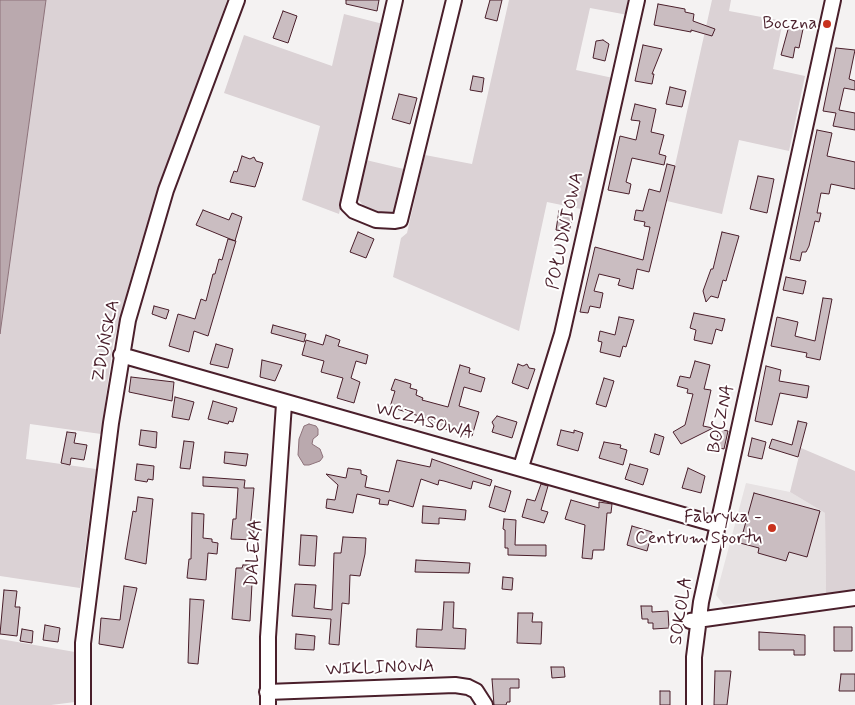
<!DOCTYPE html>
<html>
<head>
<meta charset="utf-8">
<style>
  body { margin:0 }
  canvas { display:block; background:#f4f2f2 }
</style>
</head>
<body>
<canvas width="855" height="705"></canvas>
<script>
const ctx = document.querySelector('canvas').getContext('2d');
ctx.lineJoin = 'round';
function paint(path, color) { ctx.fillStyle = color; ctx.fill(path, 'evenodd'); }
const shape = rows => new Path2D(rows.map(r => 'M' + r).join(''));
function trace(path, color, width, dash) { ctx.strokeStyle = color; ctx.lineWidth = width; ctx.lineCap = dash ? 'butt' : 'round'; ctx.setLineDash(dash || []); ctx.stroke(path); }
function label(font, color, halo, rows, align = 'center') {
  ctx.font = font + ' Mynerve,sans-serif'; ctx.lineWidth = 4; ctx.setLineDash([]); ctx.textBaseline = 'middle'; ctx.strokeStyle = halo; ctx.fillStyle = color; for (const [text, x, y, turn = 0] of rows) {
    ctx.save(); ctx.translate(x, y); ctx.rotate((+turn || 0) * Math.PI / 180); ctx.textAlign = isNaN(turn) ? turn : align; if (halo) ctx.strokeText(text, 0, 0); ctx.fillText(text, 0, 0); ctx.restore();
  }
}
paint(shape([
  [746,483,790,492,825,513,826,594,724,605,716,595]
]), '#e7e2e3');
paint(shape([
  [46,0,227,0,139,249,113,344,101,434,30,424,26,459,96,469,80,588,0,576,0,334],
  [509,0,632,0,628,15,590,8,576,70,613,78,586,210,547,202,519,331,393,277,401,238,407,233,425,155,472,164],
  [712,0,731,0,729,11,783,21,773,69,805,76,789,151,739,140,722,214,667,201],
  [344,14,383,24,339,214,302,200,320,126,224,93,244,35,332,66],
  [366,160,408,170,398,211,385,216,366,209,358,199],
  [801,448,855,471,855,590,826,594,825,513,790,492],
  [0,639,75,652,75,702,51,705,0,705]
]), '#dbd2d5');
const water = shape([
  [0,0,46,0,0,334,0,0],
  [309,424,316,426,318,429,318,435,313,439,312,444,320,449,323,457,320,461,309,465,304,465,298,455,299,439,304,426,309,424]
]);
paint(water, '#baa9ae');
trace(water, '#8d727a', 1);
const building = shape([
  [346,0,379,0,377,11,346,4,346,0],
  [490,0,502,0,497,21,485,18,490,0],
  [658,4,685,9,685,12,694,14,693,21,715,29,712,36,691,30,691,32,654,25,658,4],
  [283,11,297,16,288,43,273,38,283,11],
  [789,26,803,29,799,48,795,47,793,58,781,55,789,26],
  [603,40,609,44,605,61,593,58,596,41,603,40],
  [643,45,662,49,652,74,654,74,652,84,635,81,643,45],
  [836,48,855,50,849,79,855,81,855,90,844,88,839,110,855,113,855,130,833,126,836,113,823,111,836,48],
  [473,76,484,78,482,92,470,90,473,76],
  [670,87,686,91,682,107,666,104,670,87],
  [399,94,417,98,410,124,392,119,399,94],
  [635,104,656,109,651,132,664,135,659,154,666,156,664,165,632,158,626,182,631,184,629,194,608,190,620,136,636,140,640,121,631,120,635,104],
  [817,130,832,133,827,156,855,162,855,189,831,184,829,194,821,193,817,213,821,213,819,222,815,221,809,246,806,252,802,252,800,261,790,259,817,130],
  [242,156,250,159,254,157,256,161,263,163,255,187,230,182,234,171,237,172,242,156],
  [667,164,675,166,649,272,637,269,633,289,618,285,620,279,599,274,594,291,603,293,600,308,590,306,588,313,580,312,595,247,643,260,650,227,644,226,645,222,634,220,636,210,643,211,649,189,660,192,667,164],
  [758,176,774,179,767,213,750,209,758,176],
  [203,210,229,220,232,213,242,217,235,241,196,225,203,210],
  [559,211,573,214,569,232,556,230,559,211],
  [358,232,374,239,366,258,350,252,358,232],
  [722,232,739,236,726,281,723,280,718,298,711,296,706,302,703,291,711,269,713,269,722,232],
  [228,239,236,241,208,336,194,331,189,352,169,346,178,314,195,319,201,299,206,301,213,274,215,274,219,259,222,260,228,239],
  [786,277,806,281,803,294,783,290,786,277],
  [823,298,832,299,820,360,806,357,807,353,771,346,777,317,798,322,795,336,815,341,823,298],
  [154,306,169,310,166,319,152,314,154,306],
  [694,313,725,319,722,331,716,329,712,344,694,340,696,330,690,328,694,313],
  [619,317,634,320,626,347,623,346,620,357,600,352,602,342,598,341,600,331,615,335,619,317],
  [273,325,306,334,304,342,271,333,273,325],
  [326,335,340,340,338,346,368,355,366,364,356,361,351,378,360,382,354,403,337,398,343,378,321,372,324,361,302,355,306,340,323,345,326,335],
  [216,344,233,349,228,368,210,364,216,344],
  [262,360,282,365,275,381,260,377,262,360],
  [695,361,710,365,704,389,711,390,703,426,713,428,681,444,673,432,685,425,693,394,687,393,688,389,677,386,680,376,690,378,695,361],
  [518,364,523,366,527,364,529,368,535,369,528,389,512,383,518,364],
  [460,365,470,368,469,373,485,378,481,392,464,387,459,406,479,412,472,436,430,425,432,420,390,407,395,391,391,390,395,379,411,384,410,388,417,390,416,395,423,398,422,400,448,407,460,365],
  [766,366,781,370,779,381,809,386,807,398,780,393,772,425,755,421,766,366],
  [131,377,174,382,172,401,129,392,131,377],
  [604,378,614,381,606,407,596,404,604,378],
  [175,397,194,402,189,420,172,417,175,397],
  [213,401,237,408,233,422,229,421,228,424,208,419,213,401],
  [497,416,517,422,512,438,492,432,494,426,492,422,497,416],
  [798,421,807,423,798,457,769,448,772,439,792,445,798,421],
  [719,429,728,431,724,449,715,447,719,429],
  [141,430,157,432,156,448,139,445,141,430],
  [561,430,574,433,574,430,583,433,578,451,557,445,561,430],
  [67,432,76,433,74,443,87,445,84,460,71,458,70,465,61,463,67,432],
  [655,434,664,437,659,455,650,452,655,434],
  [752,438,766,442,762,459,748,456,752,438],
  [184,441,194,442,190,469,180,468,184,441],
  [604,442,621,445,620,448,627,450,623,465,599,458,604,442],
  [225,452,248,454,246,466,224,463,225,452],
  [432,459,492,480,490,486,473,481,471,489,444,481,439,480,438,485,421,479,413,507,389,500,388,505,379,504,380,499,357,494,353,513,326,508,327,499,335,500,338,485,326,474,346,478,348,468,361,470,361,474,367,476,365,487,389,492,397,460,430,467,432,459],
  [137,464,154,466,153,480,148,479,147,482,135,480,137,464],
  [630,464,648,469,643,485,625,479,630,464],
  [688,468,705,476,701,493,682,488,688,468],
  [203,477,245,480,244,488,254,488,250,530,254,530,253,540,231,539,233,519,236,519,238,488,203,486,203,477],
  [541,484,548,486,541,510,548,512,544,523,522,517,527,499,535,501,541,484],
  [495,486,511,491,505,512,489,507,495,486],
  [754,493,820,511,807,557,789,552,786,561,758,553,759,548,740,543,754,493],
  [138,497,153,499,146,564,125,559,133,511,136,512,138,497],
  [571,500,599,508,599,502,612,504,611,513,607,513,604,550,593,550,592,559,582,558,585,525,565,519,571,500],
  [423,506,466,510,465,520,439,518,439,524,422,523,423,506],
  [192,513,204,514,203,538,212,539,212,542,218,543,217,554,208,553,206,580,187,578,189,559,191,559,192,513],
  [504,519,516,520,515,545,546,545,546,556,508,555,508,548,505,548,505,530,503,529,504,519],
  [632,526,652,532,647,551,627,545,632,526],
  [301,535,317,536,315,566,299,565,301,535],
  [343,537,366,538,365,554,360,576,350,575,349,604,342,603,339,645,329,644,331,619,292,616,295,584,316,585,314,608,332,610,334,553,341,553,343,537],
  [416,560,470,563,469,573,415,572,416,560],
  [243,565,253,565,250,621,232,619,236,568,242,568,243,565],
  [503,577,513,578,512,590,502,589,503,577],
  [124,586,137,588,123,648,99,644,101,618,120,620,124,586],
  [4,590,17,591,15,607,20,607,17,636,0,634,4,590],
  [190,599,204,600,198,664,188,663,190,599],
  [444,602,454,602,453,628,466,629,465,649,416,647,417,629,442,630,444,602],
  [641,606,652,606,652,612,668,611,669,628,653,629,653,623,648,623,648,619,642,619,641,606],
  [518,613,533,613,532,622,542,622,541,644,517,643,518,613],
  [45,625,60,628,58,642,43,640,45,625],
  [834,627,852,627,852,651,834,651,834,627],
  [22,629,33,631,32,643,20,641,22,629],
  [759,632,805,635,805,655,794,655,794,650,759,650,759,632],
  [296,634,315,636,314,650,295,649,296,634],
  [551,667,564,667,565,677,552,678,551,667],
  [715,671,731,671,727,705,714,705,715,671],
  [841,674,855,674,855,691,839,691,841,674],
  [492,679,519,679,519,688,510,688,510,702,507,702,506,705,494,705,492,679],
  [660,691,670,691,670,705,660,705,660,691]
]);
paint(building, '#cabdc1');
trace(building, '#4a1f2b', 1);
const minor = shape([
  [395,0,348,205,354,211,376,220,395,221,400,220,454,0],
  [121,355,718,525],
  [521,467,562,334,637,0],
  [690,621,855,598],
  [267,692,455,685,468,687,476,691,485,705],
  [83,705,83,643,111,423,128,320,166,190,237,0],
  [268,705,268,637,284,404],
  [694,705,694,657,701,602,833,0]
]);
trace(minor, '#4a1f2b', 18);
trace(minor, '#fff', 14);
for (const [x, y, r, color] of [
  [827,24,5,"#c8321e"],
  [772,528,5,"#c8321e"]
]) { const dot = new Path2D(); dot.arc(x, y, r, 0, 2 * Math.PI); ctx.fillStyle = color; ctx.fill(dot); trace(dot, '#fff', 2); }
label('18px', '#4a1f2b', '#fff', [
  ["Boczna",817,24],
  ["Fabryka -",762,518],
  ["Centrum Sportu",762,539]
], 'right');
label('18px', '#4a1f2b', '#fff', [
  ["POŁUDNIOWA",566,231,-78],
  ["ZDUŃSKA",107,341,-79],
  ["BOCZNA",722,419,-78],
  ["WCZASOWA",424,422,15],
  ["DALEKA",255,553,-86],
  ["SOKOLA",682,611,-81],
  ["WIKLINOWA",380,669,-2]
]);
</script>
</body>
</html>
